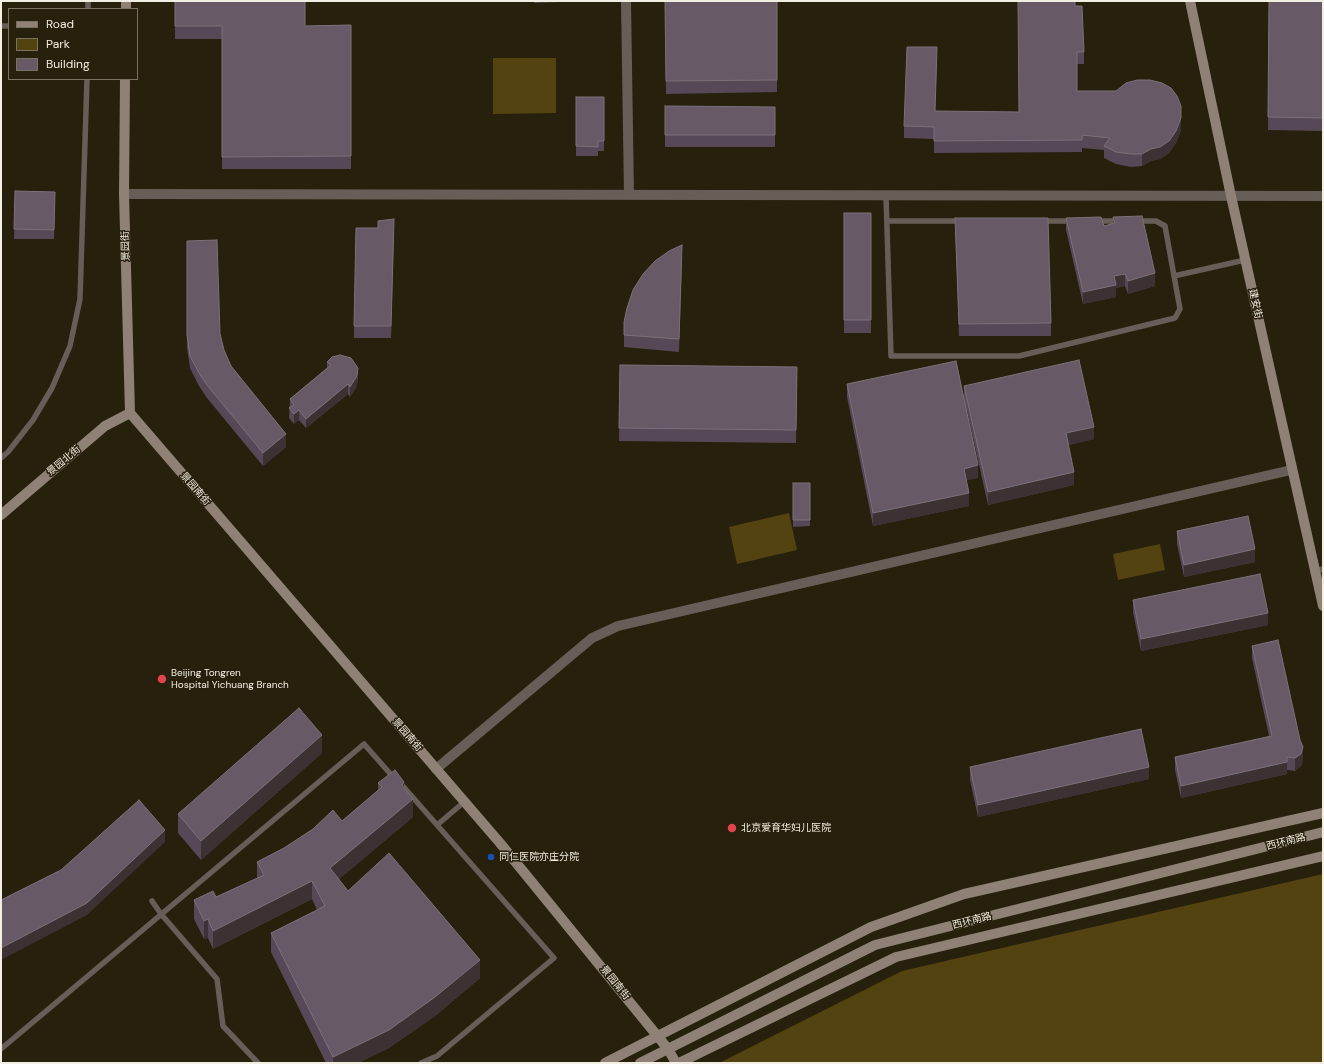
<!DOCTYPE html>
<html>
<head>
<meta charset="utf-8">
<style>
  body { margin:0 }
  #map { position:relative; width:1324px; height:1064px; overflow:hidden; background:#27200d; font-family:"DM Sans",sans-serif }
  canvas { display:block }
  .frame { position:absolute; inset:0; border:2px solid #f2eee2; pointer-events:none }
  .legend { position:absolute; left:8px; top:8px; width:130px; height:72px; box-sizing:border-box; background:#27200d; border:1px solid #787262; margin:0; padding:5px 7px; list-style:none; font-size:12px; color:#f2eee2 }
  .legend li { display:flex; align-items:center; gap:8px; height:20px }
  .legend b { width:20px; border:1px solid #787262 }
</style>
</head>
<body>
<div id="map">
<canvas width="1324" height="1064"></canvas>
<div class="frame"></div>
<ul class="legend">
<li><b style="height:5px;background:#8f8176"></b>Road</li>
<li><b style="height:11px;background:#534311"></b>Park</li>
<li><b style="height:11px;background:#675a66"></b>Building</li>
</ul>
</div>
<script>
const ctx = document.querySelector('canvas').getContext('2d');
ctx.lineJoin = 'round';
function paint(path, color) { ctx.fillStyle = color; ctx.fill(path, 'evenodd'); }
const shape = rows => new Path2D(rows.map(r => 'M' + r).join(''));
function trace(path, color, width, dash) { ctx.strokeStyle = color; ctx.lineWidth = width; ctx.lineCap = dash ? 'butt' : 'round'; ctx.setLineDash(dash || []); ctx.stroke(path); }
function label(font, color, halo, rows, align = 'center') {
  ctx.font = font + ' "DM Sans","Noto Sans SC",sans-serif'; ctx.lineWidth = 3; ctx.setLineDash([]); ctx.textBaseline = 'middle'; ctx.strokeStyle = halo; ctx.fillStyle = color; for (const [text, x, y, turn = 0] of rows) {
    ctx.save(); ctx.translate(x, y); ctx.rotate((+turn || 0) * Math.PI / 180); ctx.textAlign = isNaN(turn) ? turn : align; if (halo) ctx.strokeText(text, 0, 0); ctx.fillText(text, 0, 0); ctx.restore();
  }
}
paint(shape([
  [493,58,556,58,556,113,493,114],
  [789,513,797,550,737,564,729,527],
  [1160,544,1165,570,1118,580,1113,554],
  [1323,874,1323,1062,1318,1063,719,1063,902,971]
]), '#534311');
trace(shape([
  [88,9,88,1],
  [1,26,9,26],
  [886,196,891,356,1019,356,1175,318,1180,309,1165,226,1156,221,1136,221],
  [887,221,962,221],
  [1040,221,1074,221],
  [1094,221,1120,221],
  [1174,276,1245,260],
  [1,458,8,452,33,420,52,388,70,346,80,299,87,79],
  [1315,571,1323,569],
  [402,785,437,825,464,802],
  [152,901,161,914,217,979,223,1026,258,1063],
  [1,1049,364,744,394,778],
  [421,1063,437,1056,554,958,437,825]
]), '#675e57', 5.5);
trace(shape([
  [626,1,629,195],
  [124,194,1323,196],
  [436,769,592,638,618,626,1291,470]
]), '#675e57', 10);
trace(shape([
  [1190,1,1231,196,1323,606],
  [126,9,126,1],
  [125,79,124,194,130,413],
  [130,413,500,843,668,1049,676,1063],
  [1,515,105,426,130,413],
  [605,1063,871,927,964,894,1323,813],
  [640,1063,875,945,1323,832],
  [679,1063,896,957,1323,856]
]), '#8f8176', 10);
paint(shape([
  [175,1,305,26,351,25,351,169,222,169,222,39,175,39],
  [534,1,560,1,560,2,534,3],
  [665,1,777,1,777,92,666,94],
  [1269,1,1323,1,1323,131,1268,130],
  [1075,6,1084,52,1084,64,1077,64,1077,91,1181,119,1181,130,1176,143,1169,153,1160,159,1151,161,1142,166,1131,167,1116,164,1104,158,1104,150,1082,148,1082,152,934,153,934,139,904,138,904,126,937,60,935,111,1019,112],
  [576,97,604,97,604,151,598,151,598,156,576,156],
  [665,106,775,107,775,147,665,147],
  [15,191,55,192,54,239,14,239],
  [844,213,871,213,871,333,844,333],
  [1113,217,1155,286,1128,294,1125,286,1116,288,1116,297,1083,304,1066,230,1066,218,1104,226,1113,224],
  [955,218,1051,323,1051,336,959,336],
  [378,228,394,232,391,338,354,338,354,326],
  [187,241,220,334,224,350,231,366,286,447,263,466,207,398,199,386,190,368,187,348],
  [682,257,679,352,624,347,624,322],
  [327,362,358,377,357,386,350,397,348,394,306,428,299,420,294,424,289,418,290,399,327,368],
  [620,365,797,367,796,443,619,441],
  [847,384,964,398,964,386,1094,439,1068,445,1074,485,988,505,966,406,978,478,966,480,969,506,873,526,847,397],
  [793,483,810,483,810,526,793,527],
  [1177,531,1255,562,1184,577,1177,544],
  [1133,600,1268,625,1141,651,1133,612],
  [1252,646,1303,760,1301,766,1295,771,1287,770,1287,774,1181,798,1175,770,1175,757,1269,736,1252,658],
  [322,753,201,860,178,833,178,814],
  [970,767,1149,779,978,817,970,780],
  [378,783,404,788,413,817,339,879,348,891,480,978,435,1016,389,1048,358,1063,326,1063,271,952,271,933,317,910,312,899,213,949,208,938,204,939,194,919,194,900,216,897,257,878,257,862,342,821,378,790]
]), '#564856');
paint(shape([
  [937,47,937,60,935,124,935,111],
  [1181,106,1181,130,1176,143,1169,153,1160,159,1151,161,1142,166,1142,154],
  [394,219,394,232,391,338,391,326],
  [682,245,682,257,679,352,679,339],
  [1155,273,1155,286,1128,294,1128,281],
  [1125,274,1125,286,1116,288,1116,297,1083,304,1083,292,1114,276],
  [358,368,357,386,350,397,350,387],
  [348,384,348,394,306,428,306,419],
  [299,410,299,420,294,424,294,414],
  [1094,427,1094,439,1066,446,1066,433],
  [286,434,286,447,263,466,263,453],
  [978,465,978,478,964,481,964,469],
  [1074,472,1074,485,988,505,988,492],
  [969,493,969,506,873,526,873,513],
  [1255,549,1255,562,1184,577,1184,565],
  [1268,613,1268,625,1141,651,1141,639],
  [322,735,322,753,201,860,201,841],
  [1303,747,1303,760,1301,766,1295,771,1295,758],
  [1287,762,1287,774,1181,798,1181,786],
  [1149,767,1149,779,978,817,978,805],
  [404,782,404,800,402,785],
  [413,799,413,817,330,887,330,868],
  [165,830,165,842,87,915,1,960,1,948],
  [312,881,312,899,213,949,213,931],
  [208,919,208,938,204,939,204,921],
  [480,960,480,978,435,1016,389,1048,358,1063,333,1063,333,1057]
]), '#3c3133');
const building = shape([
  [175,1,305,1,305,26,351,25,351,156,222,157,222,26,175,26,175,1],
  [665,1,777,1,777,80,666,81,665,1],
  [1018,1,1075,1,1075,6,1082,6,1084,52,1077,52,1077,91,1116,91,1126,83,1137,80,1150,80,1162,83,1171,88,1177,96,1181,106,1181,118,1176,131,1169,141,1160,147,1151,149,1142,154,1131,154,1116,152,1104,146,1110,138,1082,135,1082,140,934,141,934,127,904,126,907,47,937,47,935,111,1019,112,1018,1],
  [1269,1,1323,1,1323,118,1268,117,1269,1],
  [576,97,604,97,604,141,598,141,598,147,576,146,576,97],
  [665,106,775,107,775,135,665,135,665,106],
  [15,191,55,192,54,230,14,229,15,191],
  [844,213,871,213,871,320,844,320,844,213],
  [1142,216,1155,273,1128,281,1125,274,1114,276,1116,285,1083,292,1066,218,1101,217,1104,226,1115,223,1113,217,1142,216],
  [955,218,1048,218,1051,323,959,324,955,218],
  [394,219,391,326,354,326,356,228,378,228,378,221,394,219],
  [217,240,220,334,224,350,231,366,286,434,263,453,207,385,199,373,190,356,187,335,187,241,217,240],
  [682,245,679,339,624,335,624,322,627,308,633,290,643,274,655,261,669,251,682,245],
  [340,355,351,358,358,368,357,376,350,387,348,384,306,419,299,410,294,414,289,408,294,405,290,399,331,365,327,362,332,357,340,355],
  [1079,360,1094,427,1066,433,1074,472,988,492,964,386,1079,360],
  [956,361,978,465,964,469,969,493,873,513,847,384,956,361],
  [620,365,797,367,796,430,619,428,620,365],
  [793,483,810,483,810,520,793,520,793,483],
  [1248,516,1255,549,1184,565,1177,531,1248,516],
  [1260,574,1268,613,1141,639,1133,600,1260,574],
  [1278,640,1300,740,1303,747,1301,754,1295,758,1287,757,1287,762,1181,786,1175,757,1272,736,1252,646,1278,640],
  [299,708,322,735,201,841,178,814,299,708],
  [1141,729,1149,767,978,805,970,767,1141,729],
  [395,770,404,782,402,785,413,799,330,868,348,891,389,853,480,960,435,997,389,1030,333,1057,271,933,325,906,312,881,213,931,208,919,204,921,194,900,213,891,216,897,264,875,257,862,284,848,313,829,333,810,342,821,382,787,378,783,395,770],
  [139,800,165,830,87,903,1,948,1,900,61,870,139,800]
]);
paint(building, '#675a66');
trace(building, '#7c7179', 1);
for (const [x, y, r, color] of [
  [162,679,5,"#e0444e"],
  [732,828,5,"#e0444e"],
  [491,857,4,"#1a4fb4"]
]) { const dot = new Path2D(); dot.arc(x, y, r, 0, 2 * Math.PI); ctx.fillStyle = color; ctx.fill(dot); trace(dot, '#27200d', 1.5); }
label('10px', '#f2eee2', '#27200d', [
  ["景园街",126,246,-91],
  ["建安街",1255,304,78],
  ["景园北街",64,461,-40],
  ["景园南街",195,489,49],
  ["景园南街",407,735,49],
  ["西环南路",1286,842,-14],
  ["西环南路",972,921,-14],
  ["景园南街",615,983,51]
]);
label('10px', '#f2eee2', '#27200d', [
  ["Beijing Tongren",171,673],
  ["Hospital Yichuang Branch",171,685],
  ["北京爱育华妇儿医院",741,828],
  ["同仁医院亦庄分院",499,857]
], 'left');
</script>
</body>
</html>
